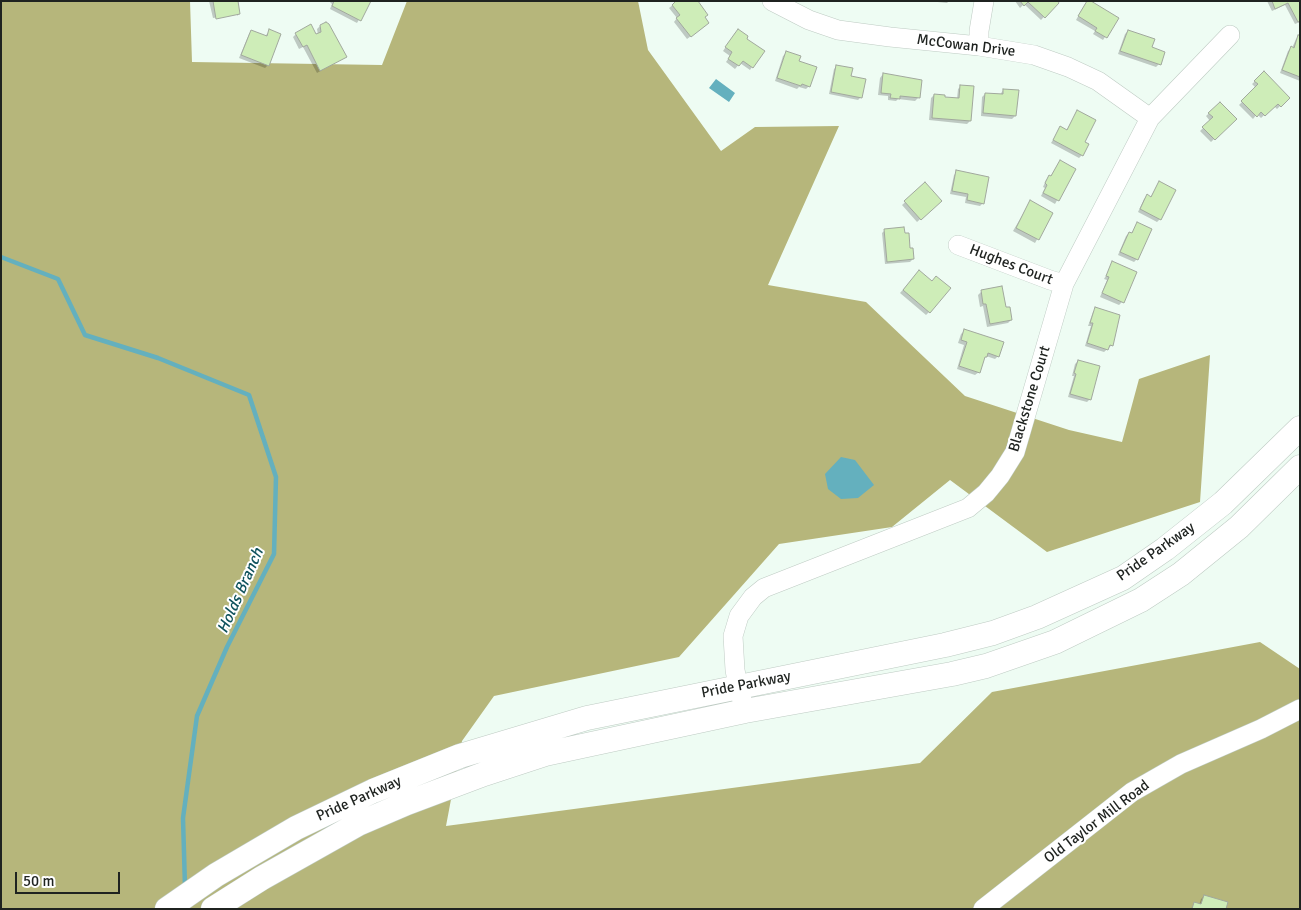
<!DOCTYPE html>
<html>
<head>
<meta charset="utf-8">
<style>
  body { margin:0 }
  #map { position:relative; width:1301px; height:910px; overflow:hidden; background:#eefcf3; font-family:Signika,sans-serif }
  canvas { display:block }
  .frame { position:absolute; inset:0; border:2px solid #1f2320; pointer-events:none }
  .scale { position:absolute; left:15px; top:872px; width:105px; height:22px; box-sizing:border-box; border:2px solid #1f2320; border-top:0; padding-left:6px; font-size:15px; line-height:18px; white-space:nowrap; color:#1f2320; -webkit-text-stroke:4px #fff; paint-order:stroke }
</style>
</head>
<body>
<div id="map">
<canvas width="1301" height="910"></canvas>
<div class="frame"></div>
<div class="scale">50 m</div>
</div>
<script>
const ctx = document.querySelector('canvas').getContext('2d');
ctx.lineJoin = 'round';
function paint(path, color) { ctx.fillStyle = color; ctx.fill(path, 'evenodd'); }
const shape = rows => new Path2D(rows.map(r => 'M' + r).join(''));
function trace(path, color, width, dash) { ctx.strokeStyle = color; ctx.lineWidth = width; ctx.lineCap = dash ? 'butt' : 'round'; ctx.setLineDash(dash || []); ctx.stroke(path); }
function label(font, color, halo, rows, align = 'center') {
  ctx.font = font + ' Signika,sans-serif'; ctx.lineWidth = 4; ctx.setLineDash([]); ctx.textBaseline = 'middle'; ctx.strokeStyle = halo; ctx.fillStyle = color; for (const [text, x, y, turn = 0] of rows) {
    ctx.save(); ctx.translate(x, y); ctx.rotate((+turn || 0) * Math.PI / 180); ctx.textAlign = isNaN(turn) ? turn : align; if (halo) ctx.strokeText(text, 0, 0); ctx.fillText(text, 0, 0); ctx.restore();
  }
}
paint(shape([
  [1,1,190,1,192,62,382,65,407,1,638,1,648,50,721,151,755,127,839,126,768,285,866,302,965,396,1069,430,1122,442,1139,379,1210,355,1200,502,1047,552,950,480,892,527,779,544,679,657,494,696,462,741,446,826,920,763,992,692,1260,642,1300,669,1300,909,1,909]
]), '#b6b67b');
paint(shape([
  [716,79,735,93,729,102,709,88],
  [841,457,855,460,874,485,858,498,841,499,828,489,825,474]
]), '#64b0be');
paint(shape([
  [209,1,237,1,239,14,237,16,237,14,213,18],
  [329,1,370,1,357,23,330,9,332,4],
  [678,1,705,26,687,39,674,22,677,18,669,8],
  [928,1,949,1,947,3],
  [1015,1,1056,1,1057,3,1041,20,1024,4,1020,8],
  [1267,1,1300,1,1300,22,1295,24,1285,5,1272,11],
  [1085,4,1117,19,1103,40,1093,34,1095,31,1076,20],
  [320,26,345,57,317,73,303,47,299,49,293,37,296,34,316,36,318,35,317,29],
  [252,31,265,36,270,31,268,65,265,68,239,58,249,34],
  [1128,31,1151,48,1159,64,1156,67,1118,54,1125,34],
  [735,33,746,39,752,67,750,70,740,63,735,69,726,62,730,56,723,51],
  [1299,36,1300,36,1300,81,1280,73,1288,51,1292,48,1296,39],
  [786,53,798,62,809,86,806,89,799,87,797,89,775,81,783,56],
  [837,66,850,77,861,97,858,100,829,94,834,69],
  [1264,73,1288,98,1277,109,1274,106,1261,118,1257,114,1253,119,1239,105,1256,88,1252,84],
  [883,74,918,98,915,101,898,99,896,101,888,100,888,96,878,95,880,78],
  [961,86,970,121,967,124,929,120,931,98,934,95,943,98,957,99,958,89],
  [1003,90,1015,116,1012,119,981,116,982,97,985,94,1000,95],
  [1220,103,1235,119,1211,142,1200,131,1210,121,1206,116],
  [1077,112,1083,143,1082,155,1079,158,1051,143,1060,128,1066,131],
  [1060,162,1074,169,1055,204,1041,196,1045,188,1043,187,1046,180,1050,177],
  [957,172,983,203,980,206,965,203,966,197,950,194,954,175],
  [1159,183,1160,219,1157,222,1138,212,1144,199,1147,196,1150,198],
  [925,184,940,201,917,222,902,205],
  [1030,202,1052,213,1035,243,1013,231],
  [1137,224,1137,259,1134,262,1118,255,1126,236,1129,233,1131,234],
  [885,230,909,250,913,259,910,262,885,264,882,233],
  [1113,263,1122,302,1119,305,1100,297,1107,280,1104,279],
  [916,275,929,312,926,315,900,293],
  [1001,288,1005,309,1011,320,1008,323,987,327,983,306,980,307,978,295,981,292],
  [1096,309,1112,345,1104,352,1085,346,1091,326,1088,326,1093,312],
  [964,331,998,356,995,359,986,356,982,361,979,372,975,375,957,369,964,345,958,343,961,334],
  [1078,361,1090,399,1087,402,1068,397,1074,376,1072,376,1075,364],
  [1204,896,1224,909,1191,909,1194,904,1199,905,1201,899]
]), '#0003');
trace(shape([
  [1,257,58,279,85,335,158,358,249,395,276,477,274,554,227,647,197,716,183,818,185,887]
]), '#64b0be', 4.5);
const building = shape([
  [213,1,238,1,240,14,216,19,213,1],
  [334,1,371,1,361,21,332,6,334,1],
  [676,1,698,1,708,15,705,17,709,23,691,37,676,18,680,15,672,5,676,1],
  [1020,1,1058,1,1059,3,1045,18,1028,2,1024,6,1020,1],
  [1087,1,1091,1,1119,18,1107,38,1095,31,1097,28,1078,16,1087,1],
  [1272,1,1300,1,1300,21,1298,22,1288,3,1275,9,1272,1],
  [326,22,329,24,347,57,320,71,307,45,303,47,295,33,311,24,316,34,321,32,320,25,326,22],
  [269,29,281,34,269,66,241,55,251,30,267,36,269,29],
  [738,29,748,36,747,39,765,51,753,68,743,61,739,66,728,59,732,52,725,47,738,29],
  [1128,30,1155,39,1152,47,1165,52,1161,65,1120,51,1128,30],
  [1298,35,1300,35,1300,77,1282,70,1291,46,1294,48,1298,35],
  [786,51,801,56,799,61,817,67,810,87,802,84,801,86,777,78,786,51],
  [836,65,853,68,851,76,866,79,862,98,831,92,836,65],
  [1264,71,1290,98,1281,107,1278,104,1265,116,1261,112,1257,117,1241,101,1258,84,1254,81,1264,71],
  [883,73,922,80,920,98,900,96,900,99,890,98,891,94,881,93,883,73],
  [960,85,974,86,971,121,932,118,934,94,945,95,945,97,959,98,960,85],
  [1003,89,1019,90,1016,116,983,113,985,93,1003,94,1003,89],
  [1220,102,1237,119,1215,140,1202,127,1213,117,1208,113,1220,102],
  [1077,110,1096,120,1085,142,1089,144,1083,156,1053,140,1060,126,1067,130,1077,110],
  [1060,160,1076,169,1059,201,1043,193,1047,185,1045,183,1049,175,1051,176,1060,160],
  [956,170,989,177,984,204,967,200,968,194,952,191,956,170],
  [1159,181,1176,190,1161,220,1140,209,1147,194,1151,197,1159,181],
  [925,182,942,201,921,220,904,201,925,182],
  [1030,200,1053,213,1039,240,1016,228,1030,200],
  [1137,222,1152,229,1138,260,1120,252,1129,232,1132,233,1137,222],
  [904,227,905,233,909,233,910,248,913,248,914,259,887,262,884,229,904,227],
  [1112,261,1137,272,1124,303,1102,293,1109,277,1106,276,1112,261],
  [919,270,932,281,936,276,951,288,930,313,903,290,919,270],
  [1002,286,1006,307,1010,307,1012,320,990,324,986,304,983,304,981,290,1002,286],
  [1095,307,1120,315,1113,346,1110,345,1108,350,1087,343,1093,323,1090,323,1095,307],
  [964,329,1004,342,999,357,988,353,987,357,985,357,980,373,959,366,967,342,961,340,964,329],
  [1078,360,1100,366,1091,400,1070,394,1076,374,1074,373,1078,360],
  [1204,895,1228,902,1226,909,1192,909,1194,902,1201,904,1204,895]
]);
paint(building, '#ceedb8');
trace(building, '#a1a89d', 1);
const minor = shape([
  [772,1,809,20,838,30,890,37,979,46,1034,55,1068,67,1098,81,1150,118],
  [979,46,979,31,984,1],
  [958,245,1050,280,1064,284],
  [745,711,738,686,735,670,733,636,739,616,753,597,764,588,968,508,986,493,1000,476,1015,452,1064,284,1150,118,1230,35],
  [983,909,1132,792,1181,764,1261,729,1300,709]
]);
const major = shape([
  [167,909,216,875,296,828,373,791,460,756,587,718,945,645,993,633,1037,617,1123,578,1165,549,1223,503,1300,428],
  [213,909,262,878,358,824,407,803,484,774,545,754,745,711,952,674,986,666,1055,642,1141,600,1181,574,1239,527,1300,467]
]);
trace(minor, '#becbc3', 20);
trace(major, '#becbc3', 25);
trace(minor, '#fff', 19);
trace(major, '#fff', 24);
label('15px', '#1f2320', '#fff', [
  ["McCowan Drive",966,46,7],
  ["Hughes Court",1011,265,21],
  ["Blackstone Court",1030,399,-73],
  ["Pride Parkway",1156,552,-35],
  ["Pride Parkway",746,685,-11],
  ["Pride Parkway",359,799,-24],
  ["Old Taylor Mill Road",1097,822,-37]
]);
label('italic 16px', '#10535d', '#fff', [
  ["Holds Branch",241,591,-66]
]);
</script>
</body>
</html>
